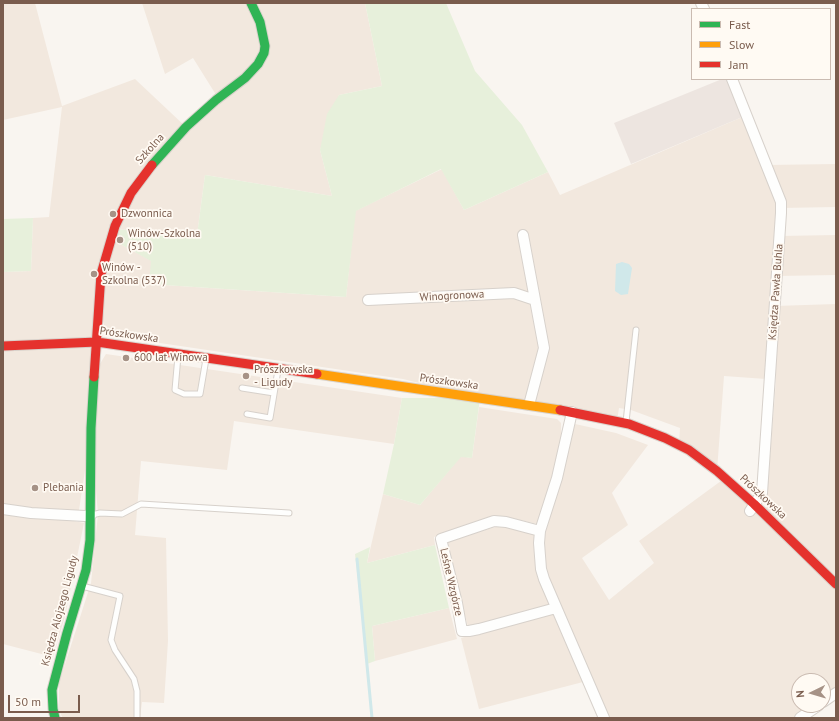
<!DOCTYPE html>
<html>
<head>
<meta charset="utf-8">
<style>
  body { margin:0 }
  #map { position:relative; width:839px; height:721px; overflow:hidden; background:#f9f5f0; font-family:"PT Sans",sans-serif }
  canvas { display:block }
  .frame { position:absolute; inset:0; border:4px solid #7a5c4d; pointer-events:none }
  .legend { position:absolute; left:691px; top:8px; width:140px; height:72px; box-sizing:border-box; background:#fffaf3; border:1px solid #cabbb1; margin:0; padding:5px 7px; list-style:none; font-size:12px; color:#7a5c4d }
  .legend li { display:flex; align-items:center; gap:8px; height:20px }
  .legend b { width:20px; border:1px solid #cabbb1 }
  .north { position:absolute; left:791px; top:673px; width:40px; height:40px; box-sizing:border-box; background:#fffaf3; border:1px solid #cabbb1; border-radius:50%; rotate:265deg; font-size:11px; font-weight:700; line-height:16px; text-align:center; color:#7a5c4d }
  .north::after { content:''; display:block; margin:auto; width:14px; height:18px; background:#a69286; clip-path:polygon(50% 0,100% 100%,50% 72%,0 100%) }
  .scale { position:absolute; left:8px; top:695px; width:72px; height:18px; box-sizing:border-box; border:2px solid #7a5c4d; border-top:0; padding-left:5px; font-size:12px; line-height:14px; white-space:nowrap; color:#7a5c4d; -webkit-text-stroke:3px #fffaf3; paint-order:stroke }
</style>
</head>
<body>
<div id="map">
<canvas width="839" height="721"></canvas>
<div class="frame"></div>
<ul class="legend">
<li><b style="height:5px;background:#30b455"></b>Fast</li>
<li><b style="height:5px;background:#ff9f0a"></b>Slow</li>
<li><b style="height:5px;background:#e5322d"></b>Jam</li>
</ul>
<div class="north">N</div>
<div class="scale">50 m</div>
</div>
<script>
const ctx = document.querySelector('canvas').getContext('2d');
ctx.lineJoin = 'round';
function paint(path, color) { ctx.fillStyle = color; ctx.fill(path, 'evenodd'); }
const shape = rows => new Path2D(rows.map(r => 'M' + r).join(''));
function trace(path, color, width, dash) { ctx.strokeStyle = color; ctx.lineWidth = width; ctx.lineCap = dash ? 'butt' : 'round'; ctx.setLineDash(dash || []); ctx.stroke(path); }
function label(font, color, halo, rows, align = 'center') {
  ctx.font = font + ' "PT Sans",sans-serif'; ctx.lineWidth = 3.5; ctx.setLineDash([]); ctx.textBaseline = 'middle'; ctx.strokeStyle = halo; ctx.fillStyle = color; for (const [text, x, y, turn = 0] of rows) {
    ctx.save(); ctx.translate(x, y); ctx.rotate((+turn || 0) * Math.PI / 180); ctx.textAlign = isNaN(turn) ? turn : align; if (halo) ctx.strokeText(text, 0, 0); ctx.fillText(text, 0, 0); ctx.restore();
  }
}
paint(shape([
  [3,3,35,3,62,106,135,79,186,127,218,98,193,58,165,74,142,3,365,3,382,86,339,95,320,150,332,196,205,175,197,235,114,229,111,239,152,261,149,284,346,297,355,211,442,169,464,210,548,172,560,195,747,115,767,165,836,164,836,207,781,208,780,236,836,235,836,275,777,276,775,306,836,304,836,693,823,702,823,681,799,681,799,705,819,705,800,718,604,718,556,601,541,558,544,533,575,424,616,433,648,445,612,493,628,525,582,558,609,600,654,563,639,541,725,478,766,508,776,380,775,310,766,379,724,376,717,471,679,445,680,428,631,410,619,408,617,421,480,398,403,379,106,335,99,299,95,372,106,354,402,398,394,444,234,421,227,470,141,461,135,535,166,538,168,641,164,703,142,702,140,718,63,718,59,711,59,683,91,583,98,514,91,431,79,510,33,513,84,523,65,616,53,657,3,644,3,272,31,271,33,218,49,217,62,107,3,120],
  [479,407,557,419,561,423,561,452,537,524,503,516,471,525,434,537,435,545,367,563,383,494,420,505,461,456,472,458],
  [502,525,535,535,536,552,550,605,468,627,446,542],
  [449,608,457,639,375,661,372,626],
  [553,613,583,682,479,709,461,638]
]), '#f2e8de');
paint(shape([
  [722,79,732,79,747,115,631,164,614,123]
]), '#ede5e0');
paint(shape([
  [365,3,446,3,475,71,522,125,548,172,464,210,441,169,356,211,346,297,149,284,151,261,111,239,114,229,197,235,205,175,332,196,320,150,327,114,339,95,382,86],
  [33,218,31,271,3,272,3,219],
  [402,398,480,398,472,458,461,457,420,505,383,494,394,444],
  [435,545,449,608,372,626,375,661,367,664,355,554,370,547,367,563]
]), '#e7f0db');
paint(shape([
  [622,262,629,264,632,268,628,294,621,295,615,291,616,264]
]), '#d0e8ea');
trace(shape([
  [357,559,372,718]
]), '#d0e8ea', 3);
const lane = shape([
  [178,356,175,390,184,394,200,394,206,359],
  [242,388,274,393],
  [247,414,270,418,278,370],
  [626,422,636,330],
  [92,515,100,513,122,514,141,504,289,513],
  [82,586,120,596,111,640,115,650,134,679,137,691,137,718]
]);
const street = shape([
  [701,3,704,9],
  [732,79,781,202,781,213,762,493,750,511],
  [523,235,544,348,529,405],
  [368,300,514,293,535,300],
  [572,412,557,478,540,531,539,543,541,569,544,579,604,718],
  [3,509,31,513,85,516,91,515],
  [540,531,506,522,494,521,441,539,457,603,462,631,469,631,479,629,556,608],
  [823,702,836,693],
  [800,718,819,705]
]);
const fast = shape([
  [152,165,186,127,216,100,245,78,258,64,264,53,265,46,260,22,251,3],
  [55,718,53,709,52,690,67,633,86,570,90,540,91,428,94,377]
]);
const slow = shape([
  [317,374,560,410]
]);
const jam = shape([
  [3,346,97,342,317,374],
  [94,377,101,274,115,226,131,193,152,165],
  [560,410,629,424,665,438,689,450,717,471,754,504,836,584]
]);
trace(lane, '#d7d1cb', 7);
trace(street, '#d7d1cb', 12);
trace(fast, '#d9d2cb', 11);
trace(slow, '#d9d2cb', 11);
trace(jam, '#d9d2cb', 11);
trace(lane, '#fefefd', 5);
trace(street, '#fefefd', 10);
trace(fast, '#30b455', 9);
trace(slow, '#ff9f0a', 9);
trace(jam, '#e5322d', 9);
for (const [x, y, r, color] of [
  [113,214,4,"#a69286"],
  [120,240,4,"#a69286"],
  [94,274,4,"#a69286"],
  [126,358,4,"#a69286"],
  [246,376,4,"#a69286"],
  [35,488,4,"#a69286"]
]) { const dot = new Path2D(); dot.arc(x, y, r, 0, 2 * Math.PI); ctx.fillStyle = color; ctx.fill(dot); trace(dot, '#fffaf3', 1.5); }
label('11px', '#7a5c4d', '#fffaf3', [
  ["Szkolna",150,149,-48],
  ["Księdza Pawła Buhla",776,292,-86],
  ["Winogronowa",452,296,-3],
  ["Prószkowska",129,335,8],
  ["Prószkowska",449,382,8],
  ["Prószkowska",763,497,43],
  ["Leśne Wzgórze",451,582,77],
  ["Księdza Alojzego Ligudy",60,611,-75]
]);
label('11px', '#7a5c4d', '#fffaf3', [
  ["Dzwonnica",121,214],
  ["Winów-Szkolna",128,234],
  ["(510)",128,247],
  ["Winów -",102,268],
  ["Szkolna (537)",102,281],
  ["600 lat Winowa",134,358],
  ["Prószkowska",254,370],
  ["- Ligudy",254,383],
  ["Plebania",43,488]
], 'left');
</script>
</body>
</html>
